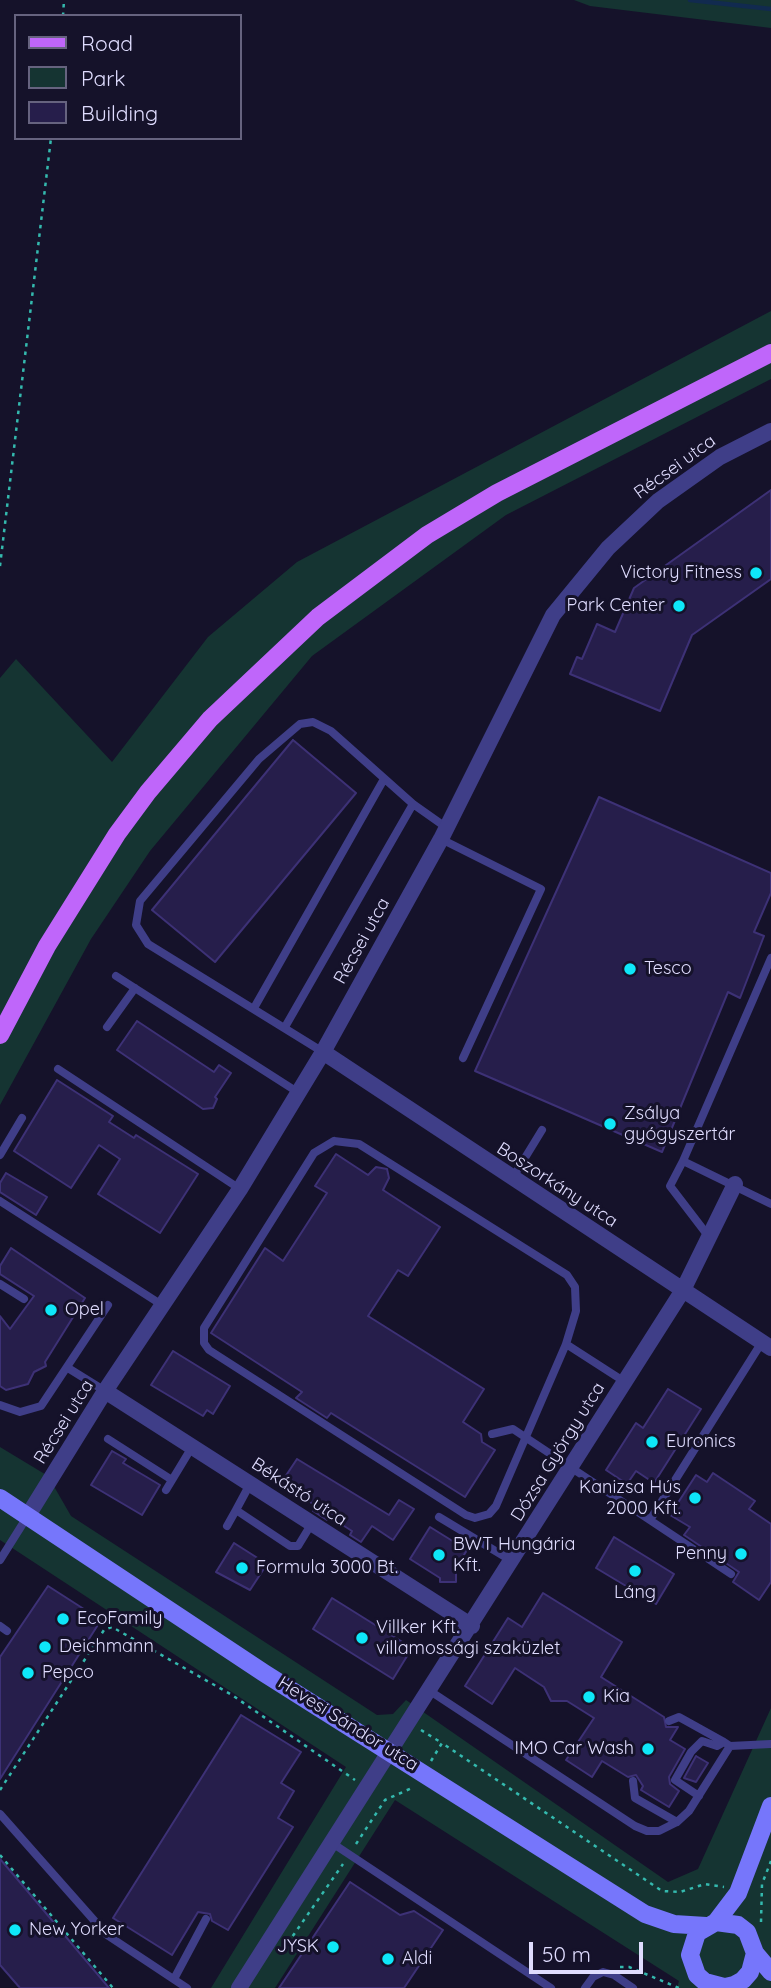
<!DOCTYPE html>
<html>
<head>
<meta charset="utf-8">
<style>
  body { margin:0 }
  #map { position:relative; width:771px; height:1988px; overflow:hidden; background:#15122a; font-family:Quicksand,sans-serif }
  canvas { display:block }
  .legend { position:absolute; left:14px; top:14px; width:228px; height:126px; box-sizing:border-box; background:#15122a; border:2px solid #66637f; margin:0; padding:9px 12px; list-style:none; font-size:21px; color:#dfdcfe }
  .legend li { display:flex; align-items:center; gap:14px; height:35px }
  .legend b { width:35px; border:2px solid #66637f }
  .scale { position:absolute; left:529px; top:1942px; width:114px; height:32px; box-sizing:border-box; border:4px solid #dfdcfe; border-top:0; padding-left:9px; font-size:21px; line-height:24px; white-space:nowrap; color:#dfdcfe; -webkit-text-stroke:5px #15122a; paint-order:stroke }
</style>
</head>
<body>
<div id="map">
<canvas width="771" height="1988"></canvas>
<ul class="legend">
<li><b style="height:9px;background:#bf66fa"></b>Road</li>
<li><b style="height:19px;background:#153432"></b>Park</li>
<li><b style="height:19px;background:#261e4b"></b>Building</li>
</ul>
<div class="scale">50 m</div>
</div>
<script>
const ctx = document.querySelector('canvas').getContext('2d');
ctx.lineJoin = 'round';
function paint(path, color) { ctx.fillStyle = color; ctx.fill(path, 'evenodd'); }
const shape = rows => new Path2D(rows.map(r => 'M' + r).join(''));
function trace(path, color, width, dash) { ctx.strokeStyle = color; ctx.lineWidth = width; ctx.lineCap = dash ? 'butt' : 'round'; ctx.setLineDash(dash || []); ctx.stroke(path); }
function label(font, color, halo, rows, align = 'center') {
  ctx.font = font + ' Quicksand,sans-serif'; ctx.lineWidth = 6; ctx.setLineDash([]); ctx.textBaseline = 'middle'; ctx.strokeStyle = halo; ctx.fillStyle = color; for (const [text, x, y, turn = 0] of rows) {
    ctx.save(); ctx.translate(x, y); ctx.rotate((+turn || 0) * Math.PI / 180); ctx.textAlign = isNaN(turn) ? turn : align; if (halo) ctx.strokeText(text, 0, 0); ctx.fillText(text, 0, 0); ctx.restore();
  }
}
paint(shape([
  [574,0,771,0,771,28,590,6],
  [771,311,771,379,506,515,312,656,150,851,91,939,0,1105,0,678,16,659,112,762,208,637,297,562],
  [0,1447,48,1476,71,1516,377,1715,393,1714,406,1700,668,1882,698,1869,771,1708,771,1988,677,1988,679,1981,395,1800,275,1988,211,1988,346,1767,0,1540]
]), '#153432');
trace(shape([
  [690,0,771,9]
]), '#112a4f', 4.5);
const building = shape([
  [771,490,771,579,692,635,660,711,570,674,577,657,582,659,597,624,615,632,634,588,771,490],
  [293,740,356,793,215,962,152,910,293,740],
  [599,797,771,873,771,893,754,932,764,936,740,998,728,992,662,1152,475,1071,599,797],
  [137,1021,214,1072,219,1065,231,1073,215,1097,217,1099,213,1108,203,1109,117,1050,137,1021],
  [57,1080,113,1116,109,1122,134,1138,136,1135,198,1174,160,1233,98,1194,120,1159,99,1145,71,1188,14,1151,57,1080],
  [336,1154,368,1175,376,1167,387,1169,389,1178,383,1190,440,1227,408,1276,398,1270,368,1316,484,1389,463,1422,481,1434,482,1442,495,1450,465,1497,331,1413,327,1418,296,1398,302,1392,211,1333,265,1248,283,1261,327,1193,315,1186,336,1154],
  [6,1173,47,1197,36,1215,0,1192,0,1183,6,1173],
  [11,1248,85,1298,45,1362,46,1366,34,1372,28,1384,6,1390,0,1386,0,1316,10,1329,34,1296,0,1274,0,1266,11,1248],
  [173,1351,230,1386,213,1414,207,1410,203,1416,151,1385,173,1351],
  [668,1389,701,1409,654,1483,636,1471,627,1484,606,1470,636,1423,643,1428,668,1389],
  [112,1451,126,1459,123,1463,160,1485,142,1515,91,1485,112,1451],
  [297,1459,389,1515,399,1500,414,1509,393,1540,372,1526,361,1542,350,1535,352,1531,330,1517,327,1520,313,1511,316,1506,281,1483,297,1459],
  [713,1473,755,1501,749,1509,771,1524,771,1582,759,1600,733,1582,739,1572,684,1535,690,1527,670,1515,696,1475,707,1482,713,1473],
  [430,1527,467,1550,456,1568,456,1582,440,1582,440,1578,410,1559,430,1527],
  [614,1537,674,1574,656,1604,596,1568,614,1537],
  [234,1543,267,1564,250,1590,216,1572,234,1543],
  [48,1586,101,1620,0,1779,0,1657,48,1586],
  [543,1593,622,1642,601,1677,664,1717,666,1727,678,1727,670,1740,685,1749,669,1777,670,1784,679,1791,669,1807,641,1790,643,1786,636,1775,628,1777,602,1761,592,1777,566,1760,594,1718,567,1701,551,1701,544,1687,515,1668,492,1704,465,1686,508,1618,522,1627,543,1593],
  [332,1598,412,1648,393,1679,313,1629,332,1598],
  [241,1715,301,1752,281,1783,294,1791,278,1818,293,1827,228,1930,212,1921,210,1914,198,1912,172,1955,113,1918,241,1715],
  [696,1756,708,1763,696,1782,684,1778,696,1756],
  [0,1859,18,1880,109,1988,20,1988,0,1965,0,1859],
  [350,1882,400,1915,414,1911,443,1930,404,1988,279,1988,350,1882]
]);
paint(building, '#261e4b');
trace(building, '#3d3176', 2);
trace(shape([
  [63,16,64,0],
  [0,566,51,138],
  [421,1730,442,1743],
  [431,1761,442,1743,662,1891,680,1892,705,1884,724,1887],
  [0,1790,104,1630,112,1627,232,1695,355,1780],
  [356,1844,385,1800,414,1787],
  [0,1855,113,1988],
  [761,1922,762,1884,771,1861],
  [283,1950,343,1864],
  [620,1967,629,1967,679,1988]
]), '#34b9ae', 2.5, [3.5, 5]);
trace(shape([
  [441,839,541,889,463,1058],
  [771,958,683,1161,771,1204],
  [116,976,299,1093],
  [254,1008,384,779],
  [107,1027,135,988],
  [285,1027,413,804],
  [323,1052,148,944,136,925,140,901,259,759,300,724,313,722,331,731,413,804,447,828],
  [58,1069,240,1189],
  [334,1141,359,1144,567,1275,575,1287,576,1311,566,1344,496,1506,489,1514,475,1518,466,1515,209,1350,204,1343,204,1328,314,1153,334,1141],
  [0,1155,22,1118],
  [683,1161,670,1186,709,1237],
  [512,1179,542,1130],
  [0,1201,162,1305],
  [0,1284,24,1299],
  [566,1344,625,1382],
  [68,1368,105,1391],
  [0,1405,20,1412,41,1406,108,1305],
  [492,1434,513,1429,525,1437,731,1574],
  [108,1439,172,1480],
  [250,1484,236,1510,290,1546,298,1546,312,1523],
  [166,1490,192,1447],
  [439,1517,512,1561],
  [650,1520,762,1342],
  [227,1526,236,1510],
  [0,1560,27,1517],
  [0,1626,7,1631],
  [430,1691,635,1826,647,1831,659,1831,677,1822,689,1811,730,1746,771,1744],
  [669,1721,679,1717,724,1742],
  [633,1781,635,1798,677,1822],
  [699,1796,675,1780,691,1752,702,1741,717,1746,724,1742,730,1746],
  [0,1814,107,1935,187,1988],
  [332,1843,551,1988],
  [174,1979,206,1919],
  [585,1988,593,1977,603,1972,614,1975,633,1988]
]), '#3f3e88', 8);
trace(shape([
  [323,1052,771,1348],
  [105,1391,472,1626],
  [27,1517,105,1391,240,1189,323,1052,441,839,553,615,608,548,658,501,720,457,771,431],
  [239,1988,683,1290,735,1184]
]), '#3f3e88', 16);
trace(shape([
  [0,1498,264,1673,645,1914,674,1924,706,1926],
  [716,1922,738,1893,771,1806],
  [755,1953,771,1972],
  [721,1988,734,1985,743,1980,750,1972,755,1953,747,1932,738,1925,716,1922,697,1933,690,1955,697,1975,705,1982,724,1987]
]), '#7676fb', 18);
trace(shape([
  [0,1035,47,946,117,834,148,792,210,719,318,617,427,535,497,493,771,353]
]), '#bf66fa', 18);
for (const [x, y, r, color] of [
  [756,573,7,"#0ee7f8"],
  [679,606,7,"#0ee7f8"],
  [630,969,7,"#0ee7f8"],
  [610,1124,7,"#0ee7f8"],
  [51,1310,7,"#0ee7f8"],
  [652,1442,7,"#0ee7f8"],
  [695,1498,7,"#0ee7f8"],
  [741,1554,7,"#0ee7f8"],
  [439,1555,7,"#0ee7f8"],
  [242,1568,7,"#0ee7f8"],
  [635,1571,7,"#0ee7f8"],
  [63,1619,7,"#0ee7f8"],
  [362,1638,7,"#0ee7f8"],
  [45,1647,7,"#0ee7f8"],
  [28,1673,7,"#0ee7f8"],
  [589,1697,7,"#0ee7f8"],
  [648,1749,7,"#0ee7f8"],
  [15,1930,7,"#0ee7f8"],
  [333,1947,7,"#0ee7f8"],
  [388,1959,7,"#0ee7f8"]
]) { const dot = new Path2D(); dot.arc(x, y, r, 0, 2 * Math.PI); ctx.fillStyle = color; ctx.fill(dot); trace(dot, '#15122a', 2.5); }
label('18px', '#dfdcfe', '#15122a', [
  ["Récsei utca",675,467,-36],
  ["Récsei utca",362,941,-61],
  ["Boszorkány utca",557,1185,33],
  ["Récsei utca",64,1422,-58],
  ["Dózsa György utca",558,1452,-58],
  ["Békástó utca",299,1492,33],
  ["Hevesi Sándor utca",348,1724,32]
]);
label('18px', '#dfdcfe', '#15122a', [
  ["Victory Fitness",742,573,"right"],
  ["Park Center",665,606,"right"],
  ["Tesco",644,969],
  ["Zsálya",624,1114],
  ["gyógyszertár",624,1135],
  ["Opel",65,1310],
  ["Euronics",666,1442],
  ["Kanizsa Hús",681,1488,"right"],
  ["2000 Kft.",681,1509,"right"],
  ["BWT Hungária",453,1545],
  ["Kft.",453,1566],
  ["Penny",727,1554,"right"],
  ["Formula 3000 Bt.",256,1568],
  ["Láng",635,1593,"center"],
  ["EcoFamily",77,1619],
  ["Villker Kft.",376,1628],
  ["villamossági szaküzlet",376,1649],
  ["Deichmann",59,1647],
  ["Pepco",42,1673],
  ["Kia",603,1697],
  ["IMO Car Wash",634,1749,"right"],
  ["New Yorker",29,1930],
  ["JYSK",319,1947,"right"],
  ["Aldi",402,1959]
], 'left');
</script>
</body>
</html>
